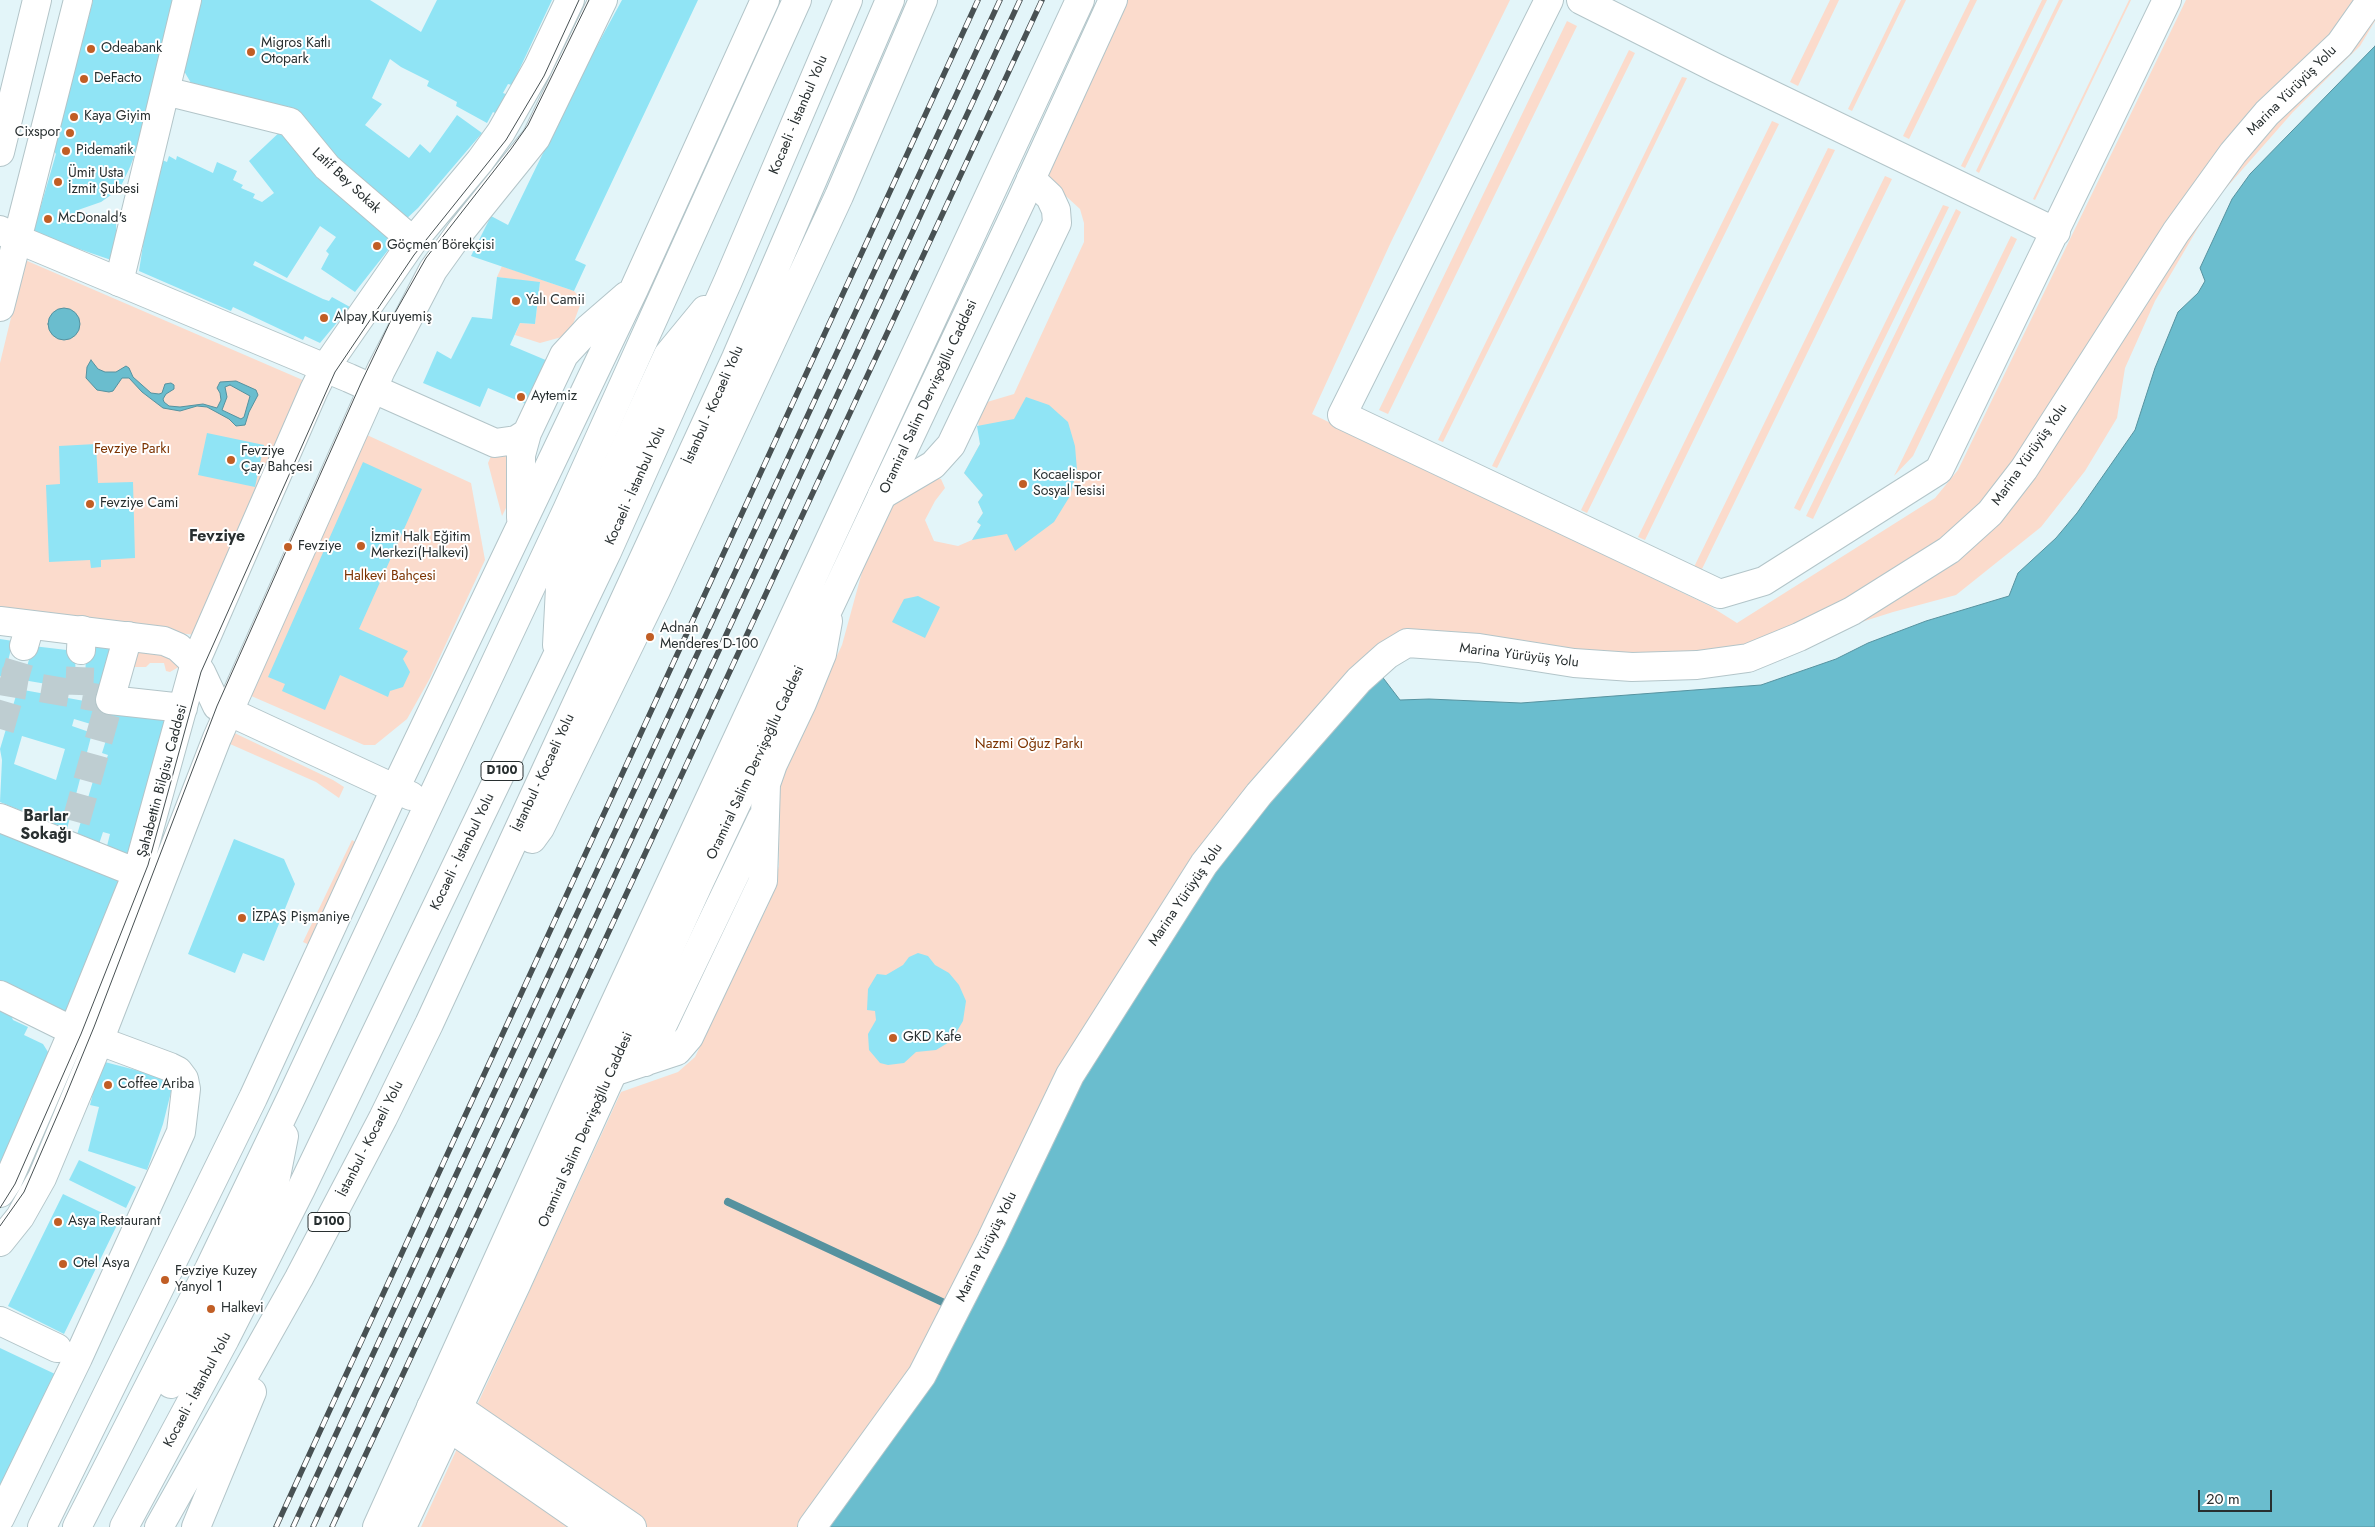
<!DOCTYPE html>
<html>
<head>
<meta charset="utf-8">
<style>
  body { margin:0 }
  #map { position:relative; width:2375px; height:1527px; overflow:hidden; background:#e3f5f9; font-family:Jost,sans-serif }
  canvas { display:block }
  .scale { position:absolute; left:2198px; top:1490px; width:74px; height:22px; box-sizing:border-box; border:2px solid #282f30; border-top:0; padding-left:6px; font-size:15px; line-height:18px; white-space:nowrap; color:#282f30; -webkit-text-stroke:4px #fff; paint-order:stroke }
</style>
</head>
<body>
<div id="map">
<canvas width="2375" height="1527"></canvas>
<div class="scale">20 m</div>
</div>
<script>
const ctx = document.querySelector('canvas').getContext('2d');
ctx.lineJoin = 'round';
function paint(path, color) { ctx.fillStyle = color; ctx.fill(path, 'evenodd'); }
const shape = rows => new Path2D(rows.map(r => 'M' + r).join(''));
function trace(path, color, width, dash) { ctx.strokeStyle = color; ctx.lineWidth = width; ctx.lineCap = dash ? 'butt' : 'round'; ctx.setLineDash(dash || []); ctx.stroke(path); }
function label(font, color, halo, rows, align = 'center') {
  ctx.font = font + ' Jost,sans-serif'; ctx.lineWidth = 4; ctx.setLineDash([]); ctx.textBaseline = 'middle'; ctx.strokeStyle = halo; ctx.fillStyle = color; for (const [text, x, y, turn = 0] of rows) {
    ctx.save(); ctx.translate(x, y); ctx.rotate((+turn || 0) * Math.PI / 180); ctx.textAlign = isNaN(turn) ? turn : align; if (halo) ctx.strokeText(text, 0, 0); ctx.fillText(text, 0, 0); ctx.restore();
  }
}
paint(shape([
  [1127,0,1510,0,1391,242,1312,414,1710,606,1737,623,1935,498,1958,470,2186,0,2375,0,2375,21,2360,46,2293,112,2212,204,2155,301,2125,368,2117,418,2085,471,2041,527,1956,595,1893,612,1748,658,1387,655,991,1240,812,1527,421,1527,621,1092,678,1072,695,1057,768,905,779,866,780,785,782,774,842,645,862,572,896,497,932,478,941,479,945,488,935,501,925,520,934,541,958,546,972,540,981,525,977,522,983,513,978,502,983,495,964,473,980,444,977,405,1014,394,1084,242,1084,223,1080,209,1045,177],
  [1830,0,1839,0,1798,86,1790,82],
  [1901,0,1906,0,1852,111,1848,109],
  [1970,0,1977,0,1909,139,1903,136],
  [2042,0,2047,0,1965,168,1961,166],
  [2059,0,2063,0,1979,173,1976,171],
  [2129,0,2131,0,2035,200,2033,199],
  [1567,21,1577,26,1388,414,1379,410],
  [1629,50,1635,53,1443,442,1438,440],
  [1682,77,1687,78,1497,468,1492,466],
  [1772,121,1779,124,1587,513,1581,510],
  [1828,148,1835,150,1645,540,1638,537],
  [1885,176,1892,179,1702,569,1694,567],
  [1943,205,1949,207,1800,511,1794,508],
  [1956,209,1961,212,1813,519,1806,516],
  [2011,236,2017,239,1913,456,1894,476],
  [25,260,305,381,195,635,0,611,0,363],
  [502,266,574,291,582,300,569,335,540,343,515,335,520,323,535,324,540,283,497,277],
  [367,435,471,483,485,560,429,680,407,719,375,745,364,745,249,695],
  [495,447,509,447,519,482,502,516,488,463],
  [125,643,162,647,182,665,170,672,166,671,164,663,150,663,146,667,131,667],
  [226,729,333,780,344,787,339,798,316,782,221,740],
  [352,840,363,847,318,949,303,942]
]), '#fbdbcc');
const water = shape([
  [2375,46,2375,1527,812,1527,876,1440,1133,975,1374,666,1400,700,1429,699,1521,703,1761,685,1836,659,1868,643,1926,621,2009,596,2018,573,2056,538,2077,513,2135,430,2155,368,2178,312,2198,293,2205,281,2200,268,2232,199,2250,174,2375,46],
  '48 324a16 16 0 1 1 32 0a16 16 0 1 1-32 0Z',
  [91,360,98,369,105,372,116,372,126,366,129,368,133,377,151,393,159,394,162,393,165,384,171,383,174,385,174,389,166,394,163,399,164,402,169,406,180,407,203,404,217,408,221,400,220,393,217,388,220,382,236,381,256,390,258,395,249,412,245,425,236,426,229,419,207,407,197,406,180,411,163,408,142,392,129,378,122,378,113,391,109,392,97,390,86,378,87,367,91,360],
  [230,385,250,396,244,417,241,419,222,410,227,397,225,387,230,385]
]);
paint(water, '#6abdce');
trace(water, '#56929f', 1);
trace(shape([
  [728,1202,953,1307]
]), '#56929f', 8);
paint(shape([
  [93,0,174,0,140,141,130,167,121,186,111,195,101,202,78,210,116,223,117,242,114,261,33,233,56,154,54,151],
  [201,0,370,0,421,32,437,0,552,0,512,85,508,84,503,93,508,95,497,114,493,112,487,123,456,106,457,102,427,86,429,81,401,67,390,59,372,98,382,104,365,125,409,158,420,144,430,153,457,115,482,133,418,208,404,221,327,156,288,106,283,115,198,95,184,71],
  [622,0,698,0,575,260,586,265,574,291,471,256,491,216,508,225,580,77],
  [284,128,396,240,355,292,321,269,329,254,326,251,336,237,320,226,287,278,255,261,253,265,323,299,329,301,332,297,350,307,320,343,305,336,303,340,233,307,231,311,139,271,145,232,140,230,157,158,167,162,169,156,176,160,177,156,213,173,217,162,237,171,233,180,243,185,241,188,255,194,253,198,262,202,274,193,249,161],
  [497,277,540,282,535,324,520,323,510,345,548,361,528,405,488,388,480,407,423,383,437,351,451,359,472,317,492,319],
  [1026,397,1049,405,1068,422,1075,446,1077,470,1070,496,1054,522,1015,551,1007,534,972,540,981,525,977,522,983,513,978,502,983,495,964,473,980,444,977,426,1014,419],
  [207,433,264,445,255,487,198,475],
  [96,444,98,483,133,482,135,558,101,560,101,567,91,568,90,560,49,562,46,485,60,484,59,446],
  [363,462,422,489,359,629,408,651,403,659,410,672,403,687,390,691,388,697,340,675,325,710,282,691,285,684,268,677],
  [918,596,940,607,925,638,892,622,904,599],
  [0,639,13,641,4,677,0,676],
  [87,645,110,647,107,691,84,689],
  [33,646,75,651,76,689,23,680],
  [18,689,101,704,94,725,74,719,72,726,92,733,67,829,0,802,2,760,0,749],
  [22,736,65,749,56,780,14,764],
  [116,708,163,713,170,723,135,860,106,850,110,834,103,832,98,847,76,838,99,761,105,763,108,755,102,753,107,737,105,736,109,719,107,717],
  [0,829,128,878,69,1013,0,984],
  [234,839,284,859,295,884,264,961,243,953,235,973,188,954],
  [918,953,928,956,935,965,949,973,959,985,966,1001,963,1021,951,1041,936,1050,916,1052,904,1063,888,1065,880,1063,869,1050,868,1034,876,1020,875,1011,867,1010,868,989,877,974,886,975,903,965,909,957],
  [0,1003,7,1006,13,1020,28,1027,24,1035,43,1044,53,1060,0,1169],
  [101,1061,174,1080,163,1124,147,1170,88,1151,99,1107,90,1105],
  [79,1160,136,1187,126,1208,69,1180],
  [63,1194,119,1221,64,1334,8,1306],
  [0,1348,55,1374,0,1486]
]), '#90e4f5');
trace(shape([
  [0,681,110,700,69,846],
  [79,695,81,650],
  [0,729,24,646]
]), '#becdd1', 28, [28, 14]);
const minor = shape([
  [1549,0,1342,415,1720,594,1764,581,1939,470,2167,0],
  [1581,0,1716,68,2056,232],
  [165,91,290,122,327,167,413,241],
  [0,152,37,0],
  [0,230,17,239],
  [119,282,187,0],
  [882,495,933,465,951,445,1057,223,1056,210,1050,197,1031,179],
  [128,636,110,700,183,708],
  [24,646,30,625],
  [81,650,82,630],
  [0,818,137,873],
  [0,995,73,1031,170,1067,178,1071,184,1079,186,1089,181,1132,78,1358,0,1518],
  [645,1062,762,818],
  [613,1072,677,1051,689,1037,763,881,766,784,773,764,802,703,822,654,828,621],
  [0,1193,8,1181,73,1031,137,873,195,663,314,390,325,368,413,241,480,161,501,132,538,67,570,0],
  [0,1242,20,1217,42,1178,99,1041,217,738,381,370,433,270,461,231,536,138,603,0],
  [0,1321,57,1348],
  [593,1527,440,1421,434,1415,431,1407,445,1401,457,1407,632,1527],
  [812,1527,922,1375,991,1240,1070,1075,1204,864,1259,794,1359,680,1387,655,1407,643,1479,648,1574,663,1632,667,1697,665,1748,658,1799,637,1852,611,1949,550,1990,513,2024,469,2176,232,2233,153,2267,113,2340,44,2371,0]
]);
const major = shape([
  [17,239,349,378,495,443,516,440,527,433,564,355,589,328,626,296],
  [0,307,78,0],
  [521,518,521,455,527,433],
  [0,621,164,641,178,647,195,663,201,672,217,706,411,796],
  [171,1384,273,1192,284,1136],
  [42,1527,253,1098,395,789,634,289,765,0],
  [77,1527,209,1269,292,1096,567,510,797,0],
  [377,1527,575,1089,1080,0],
  [402,1527,516,1285,698,885,1021,201,1113,0]
]);
const highway = shape([
  [557,645,560,588,668,355,705,310],
  [532,839,540,828,656,590,839,196,923,0],
  [124,1527,225,1339,301,1189,607,552,728,281,848,0],
  [159,1527,299,1278,383,1118,429,1024,736,358,890,0],
  [196,1527,252,1392]
]);
trace(minor, '#b3c5c9', 30);
trace(major, '#b3c5c9', 30);
trace(highway, '#b3c5c9', 30);
trace(minor, '#fff', 28);
trace(major, '#fff', 28);
trace(highway, '#fff', 28);
trace(shape([
  [0,1208,15,1184,81,1034,148,865,201,672,335,372,414,255,506,140,544,76,579,0],
  [0,1226,24,1192,64,1100,94,1027,217,706,361,383,392,318,426,258,511,149,528,125,589,0]
]), '#485153', 1);
const rail = shape([
  [276,1527,978,0],
  [293,1527,1000,0],
  [313,1527,1020,0],
  [332,1527,1042,0]
]);
trace(rail, '#485153', 5.5);
trace(rail, '#fff', 4, [11]);
for (const [x, y, r, color] of [
  [91,49,5,"#c15e25"],
  [251,52,5,"#c15e25"],
  [84,79,5,"#c15e25"],
  [74,117,5,"#c15e25"],
  [70,133,5,"#c15e25"],
  [66,151,5,"#c15e25"],
  [58,182,5,"#c15e25"],
  [48,219,5,"#c15e25"],
  [377,246,5,"#c15e25"],
  [516,301,5,"#c15e25"],
  [324,318,5,"#c15e25"],
  [521,397,5,"#c15e25"],
  [231,460,5,"#c15e25"],
  [1023,484,5,"#c15e25"],
  [90,504,5,"#c15e25"],
  [361,546,5,"#c15e25"],
  [288,547,5,"#c15e25"],
  [650,637,5,"#c15e25"],
  [242,918,5,"#c15e25"],
  [893,1038,5,"#c15e25"],
  [108,1085,5,"#c15e25"],
  [58,1222,5,"#c15e25"],
  [63,1264,5,"#c15e25"],
  [165,1280,5,"#c15e25"],
  [211,1309,5,"#c15e25"]
]) { const dot = new Path2D(); dot.arc(x, y, r, 0, 2 * Math.PI); ctx.fillStyle = color; ctx.fill(dot); trace(dot, '#fff', 2); }
for (const [x, y, w] of [
  [502,771,42],
  [329,1222,42]
]) { const box = new Path2D(); box.roundRect(x - w / 2, y - 9.5, w, 19, 4); ctx.fillStyle = '#fff'; ctx.fill(box); trace(box, '#282f30', 1); }
label('bold 12px', '#282f30', null, [
  ["D100",502,771],
  ["D100",329,1222]
]);
label('14px', '#282f30', '#fff', [
  ["Migros Katlı",261,44],
  ["Otopark",261,60],
  ["Odeabank",101,49],
  ["DeFacto",94,79],
  ["Kaya Giyim",84,117],
  ["Cixspor",60,133,"right"],
  ["Pidematik",76,151],
  ["Ümit Usta",68,174],
  ["İzmit Şubesi",68,190],
  ["McDonald's",58,219],
  ["Göçmen Börekçisi",387,246],
  ["Yalı Camii",526,301],
  ["Alpay Kuruyemiş",334,318],
  ["Aytemiz",531,397],
  ["Fevziye",241,452],
  ["Çay Bahçesi",241,468],
  ["Kocaelispor",1033,476],
  ["Sosyal Tesisi",1033,492],
  ["Fevziye Cami",100,504],
  ["İzmit Halk Eğitim",371,538],
  ["Merkezi(Halkevi)",371,554],
  ["Fevziye",298,547],
  ["Adnan",660,629],
  ["Menderes D-100",660,645],
  ["İZPAŞ Pişmaniye",252,918],
  ["GKD Kafe",903,1038],
  ["Coffee Ariba",118,1085],
  ["Asya Restaurant",68,1222],
  ["Otel Asya",73,1264],
  ["Fevziye Kuzey",175,1272],
  ["Yanyol 1",175,1288],
  ["Halkevi",221,1309]
], 'left');
label('14px', '#282f30', '#fff', [
  ["Marina Yürüyüş Yolu",2292,91,-45],
  ["Kocaeli - İstanbul Yolu",799,115,-67],
  ["Latif Bey Sokak",346,181,43],
  ["Oramiral Salim Dervişoğllu Caddesi",929,397,-65],
  ["İstanbul - Kocaeli Yolu",714,405,-66],
  ["Marina Yürüyüş Yolu",2030,455,-55],
  ["Kocaeli - İstanbul Yolu",636,486,-66],
  ["Marina Yürüyüş Yolu",1519,656,7],
  ["Oramiral Salim Dervişoğllu Caddesi",756,763,-65],
  ["İstanbul - Kocaeli Yolu",544,773,-65],
  ["Şahabettin Bilgisu Caddesi",163,781,-75],
  ["Kocaeli - İstanbul Yolu",463,852,-64],
  ["Marina Yürüyüş Yolu",1186,895,-56],
  ["Oramiral Salim Dervişoğllu Caddesi",586,1130,-66],
  ["İstanbul - Kocaeli Yolu",371,1139,-63],
  ["Marina Yürüyüş Yolu",987,1247,-64],
  ["Kocaeli - İstanbul Yolu",198,1390,-62]
]);
label('14px', '#7c3301', '#fff', [
  ["Fevziye Parkı",132,450],
  ["Halkevi Bahçesi",390,577],
  ["Nazmi Oğuz Parkı",1029,745]
]);
label('bold 16px', '#282f30', '#fff', [
  ["Fevziye",217,537],
  ["Barlar",46,817],
  ["Sokağı",46,835]
]);
</script>
</body>
</html>
